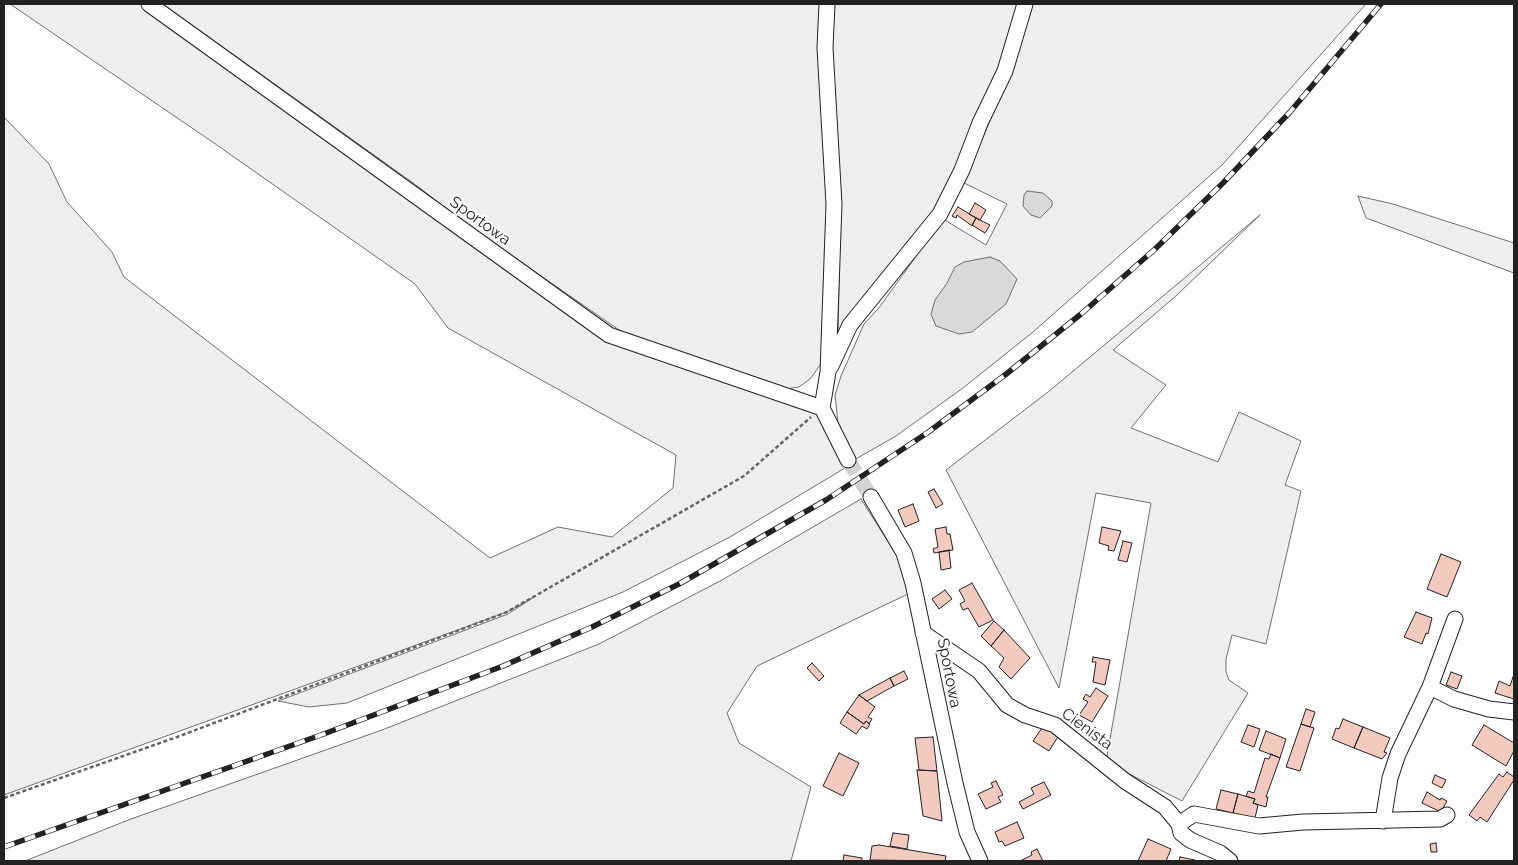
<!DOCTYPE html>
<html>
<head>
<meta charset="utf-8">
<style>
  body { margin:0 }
  #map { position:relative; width:1518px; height:865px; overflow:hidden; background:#fff; font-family:Raleway,sans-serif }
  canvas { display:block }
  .frame { position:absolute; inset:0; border:5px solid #222; pointer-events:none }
</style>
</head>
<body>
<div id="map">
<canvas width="1518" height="865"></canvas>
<div class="frame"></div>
</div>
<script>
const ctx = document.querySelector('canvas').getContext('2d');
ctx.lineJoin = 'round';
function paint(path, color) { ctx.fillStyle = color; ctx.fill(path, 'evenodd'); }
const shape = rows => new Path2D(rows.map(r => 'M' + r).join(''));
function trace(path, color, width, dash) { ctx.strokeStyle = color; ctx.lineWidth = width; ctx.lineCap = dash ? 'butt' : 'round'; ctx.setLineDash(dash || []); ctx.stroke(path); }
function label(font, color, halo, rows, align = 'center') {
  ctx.font = font + ' Raleway,sans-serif'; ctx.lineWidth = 4; ctx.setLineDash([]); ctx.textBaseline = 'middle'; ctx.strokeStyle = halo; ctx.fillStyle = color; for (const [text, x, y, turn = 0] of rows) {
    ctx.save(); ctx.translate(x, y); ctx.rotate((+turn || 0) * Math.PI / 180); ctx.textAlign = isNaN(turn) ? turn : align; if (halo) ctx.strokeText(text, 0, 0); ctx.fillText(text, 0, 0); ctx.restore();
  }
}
const green = shape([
  [10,4,141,4,393,184,609,335,822,408,850,465,730,537,623,592,347,703,309,707,278,701,508,614,534,597,507,612,4,795,4,117,49,164,67,202,112,252,124,277,490,558,558,527,612,537,673,488,676,455,448,328,415,284,214,143,10,4],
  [163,4,823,4,829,209,826,357,810,379,799,387,786,389,622,332,460,220,420,188,163,4],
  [835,4,1020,4,1002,69,942,200,838,338,840,228,832,37,835,4],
  [1030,4,1366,4,1222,165,1033,332,963,388,896,436,854,460,839,432,835,395,841,376,864,324,878,309,943,219,986,245,1007,204,964,183,1008,77,1030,4],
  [1358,196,1393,204,1514,243,1514,273,1366,218,1358,196],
  [1260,215,1177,295,1113,350,1166,385,1131,428,1218,462,1239,412,1301,441,1285,485,1301,491,1266,644,1232,635,1226,659,1226,672,1229,680,1248,693,1182,801,1106,762,1151,503,1096,493,1059,688,946,470,1048,392,1260,215],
  [861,499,899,559,908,594,757,666,727,713,739,743,811,787,791,861,25,861,131,819,382,730,599,644,722,580,861,499]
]);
paint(green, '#eee');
trace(green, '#6f6f6f', 1);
const water = shape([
  [1027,191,1043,193,1052,201,1052,206,1040,218,1031,215,1023,206,1024,195,1027,191],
  [990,257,1000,261,1017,279,1006,304,972,332,959,334,936,326,931,314,935,300,947,283,955,267,964,262,990,257]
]);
paint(water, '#d9d9d9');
trace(water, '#6f6f6f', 1);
const building = shape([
  [975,203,986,210,980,220,969,214,975,203],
  [958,207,976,218,972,226,957,215,956,218,952,216,958,207],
  [976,218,990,225,985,233,972,225,976,218],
  [934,489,943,504,936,508,928,492,934,489],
  [913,504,919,521,905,527,898,510,913,504],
  [946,527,947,534,950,534,953,550,934,553,933,549,938,547,935,529,946,527],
  [1102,527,1121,531,1114,551,1108,550,1109,546,1099,543,1102,527],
  [1123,541,1132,543,1127,562,1118,560,1123,541],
  [949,550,951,568,941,570,939,552,949,550],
  [1441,554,1461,562,1447,597,1427,589,1441,554],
  [972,583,993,620,979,627,968,608,963,610,960,604,965,601,959,590,972,583],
  [945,590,952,599,939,609,932,599,945,590],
  [1416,612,1432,618,1428,634,1426,633,1422,644,1404,637,1416,612],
  [994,621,1004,630,991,646,981,636,994,621],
  [1004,630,1030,658,1011,679,999,667,1004,658,991,646,1004,630],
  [1093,657,1110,660,1105,685,1093,682,1096,662,1092,662,1093,657],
  [812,663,824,676,819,681,807,668,812,663],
  [904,671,908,679,894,686,890,678,904,671],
  [1451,672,1462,676,1457,689,1446,685,1451,672],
  [1514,674,1514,699,1495,693,1499,681,1510,686,1514,674],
  [890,678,894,686,867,701,859,695,890,678],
  [1096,688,1108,696,1092,722,1079,715,1088,702,1083,699,1086,694,1090,697,1096,688],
  [859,695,875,707,868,717,872,719,869,724,866,721,864,724,847,712,859,695],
  [1306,709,1315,712,1310,727,1301,724,1306,709],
  [847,712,864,724,866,721,870,724,867,729,862,726,856,734,840,723,847,712],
  [1343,719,1363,727,1354,748,1332,739,1336,728,1339,729,1343,719],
  [1301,724,1314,728,1300,771,1286,767,1301,724],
  [1044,725,1059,735,1049,751,1033,741,1044,725],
  [1248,725,1260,729,1254,747,1241,742,1248,725],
  [1484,725,1514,743,1514,751,1506,766,1472,745,1484,725],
  [1363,727,1390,738,1384,752,1387,753,1382,759,1354,748,1363,727],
  [1266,731,1286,739,1280,758,1259,750,1266,731],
  [933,737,937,771,919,770,915,738,933,737],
  [839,753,859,763,843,796,823,786,839,753],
  [1271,754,1280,758,1266,797,1268,797,1266,807,1253,803,1255,799,1246,796,1248,791,1254,793,1265,758,1269,759,1271,754],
  [917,770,937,771,942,821,923,816,917,770],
  [1507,772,1514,777,1514,780,1487,822,1480,817,1477,821,1469,815,1499,774,1503,777,1507,772],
  [1435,775,1446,780,1442,788,1432,783,1435,775],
  [996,781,1003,795,998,797,1001,802,986,809,978,794,993,787,991,783,996,781],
  [1044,782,1051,795,1023,809,1019,802,1034,794,1031,788,1044,782],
  [1221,790,1238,794,1233,813,1216,809,1221,790],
  [1427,792,1440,800,1441,798,1447,801,1441,812,1422,803,1427,792],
  [1238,794,1255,799,1253,803,1258,805,1255,818,1233,813,1238,794],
  [1017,822,1024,838,1005,846,1002,841,999,842,995,832,1017,822],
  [893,833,909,835,907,849,890,846,893,833],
  [1148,839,1171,849,1166,861,1138,861,1148,839],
  [1436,843,1437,852,1431,852,1430,844,1436,843],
  [879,845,946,856,945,861,870,860,872,846,879,845],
  [1037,849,1043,861,1020,861,1032,855,1031,852,1037,849],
  [844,855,862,858,862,861,843,861,844,855],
  [1180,857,1195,860,1195,861,1179,861,1180,857]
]);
paint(building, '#f3c9c0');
trace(building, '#222', 1);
trace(shape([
  [848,460,871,497]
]), '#d3d3d3', 15, [15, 8]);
const minor = shape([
  [149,4,609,335,822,408],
  [827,4,825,48,834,204,828,372,822,408,848,460],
  [831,366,850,325,940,214,962,170,980,123,1005,71,1025,4],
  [871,497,904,553,913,583,955,783,967,832,980,861],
  [923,633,979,671,1007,705,1025,715,1055,725,1125,781,1165,807,1179,824],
  [1430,687,1454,699,1489,709,1514,712],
  [1383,821,1390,778,1398,754,1430,687,1455,619],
  [1230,861,1220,853,1190,840,1181,833,1179,824,1194,814,1259,826,1303,822,1440,819,1447,815]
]);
trace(minor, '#222', 17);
trace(shape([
  [4,798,177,737,507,612,744,476,811,417]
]), '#646464', 2.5, [4, 2.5]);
trace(minor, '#fff', 15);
const rail = shape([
  [4,847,321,735,503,666,592,627,679,584,826,500,927,433,1005,375,1081,314,1154,250,1223,183,1290,112,1381,4]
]);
trace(rail, '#222', 5.5);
trace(rail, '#fff', 4, [11]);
label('16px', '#222', '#fff', [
  ["Sportowa",480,221,36],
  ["Sportowa",949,673,79],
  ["Cienista",1087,729,36]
]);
</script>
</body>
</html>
